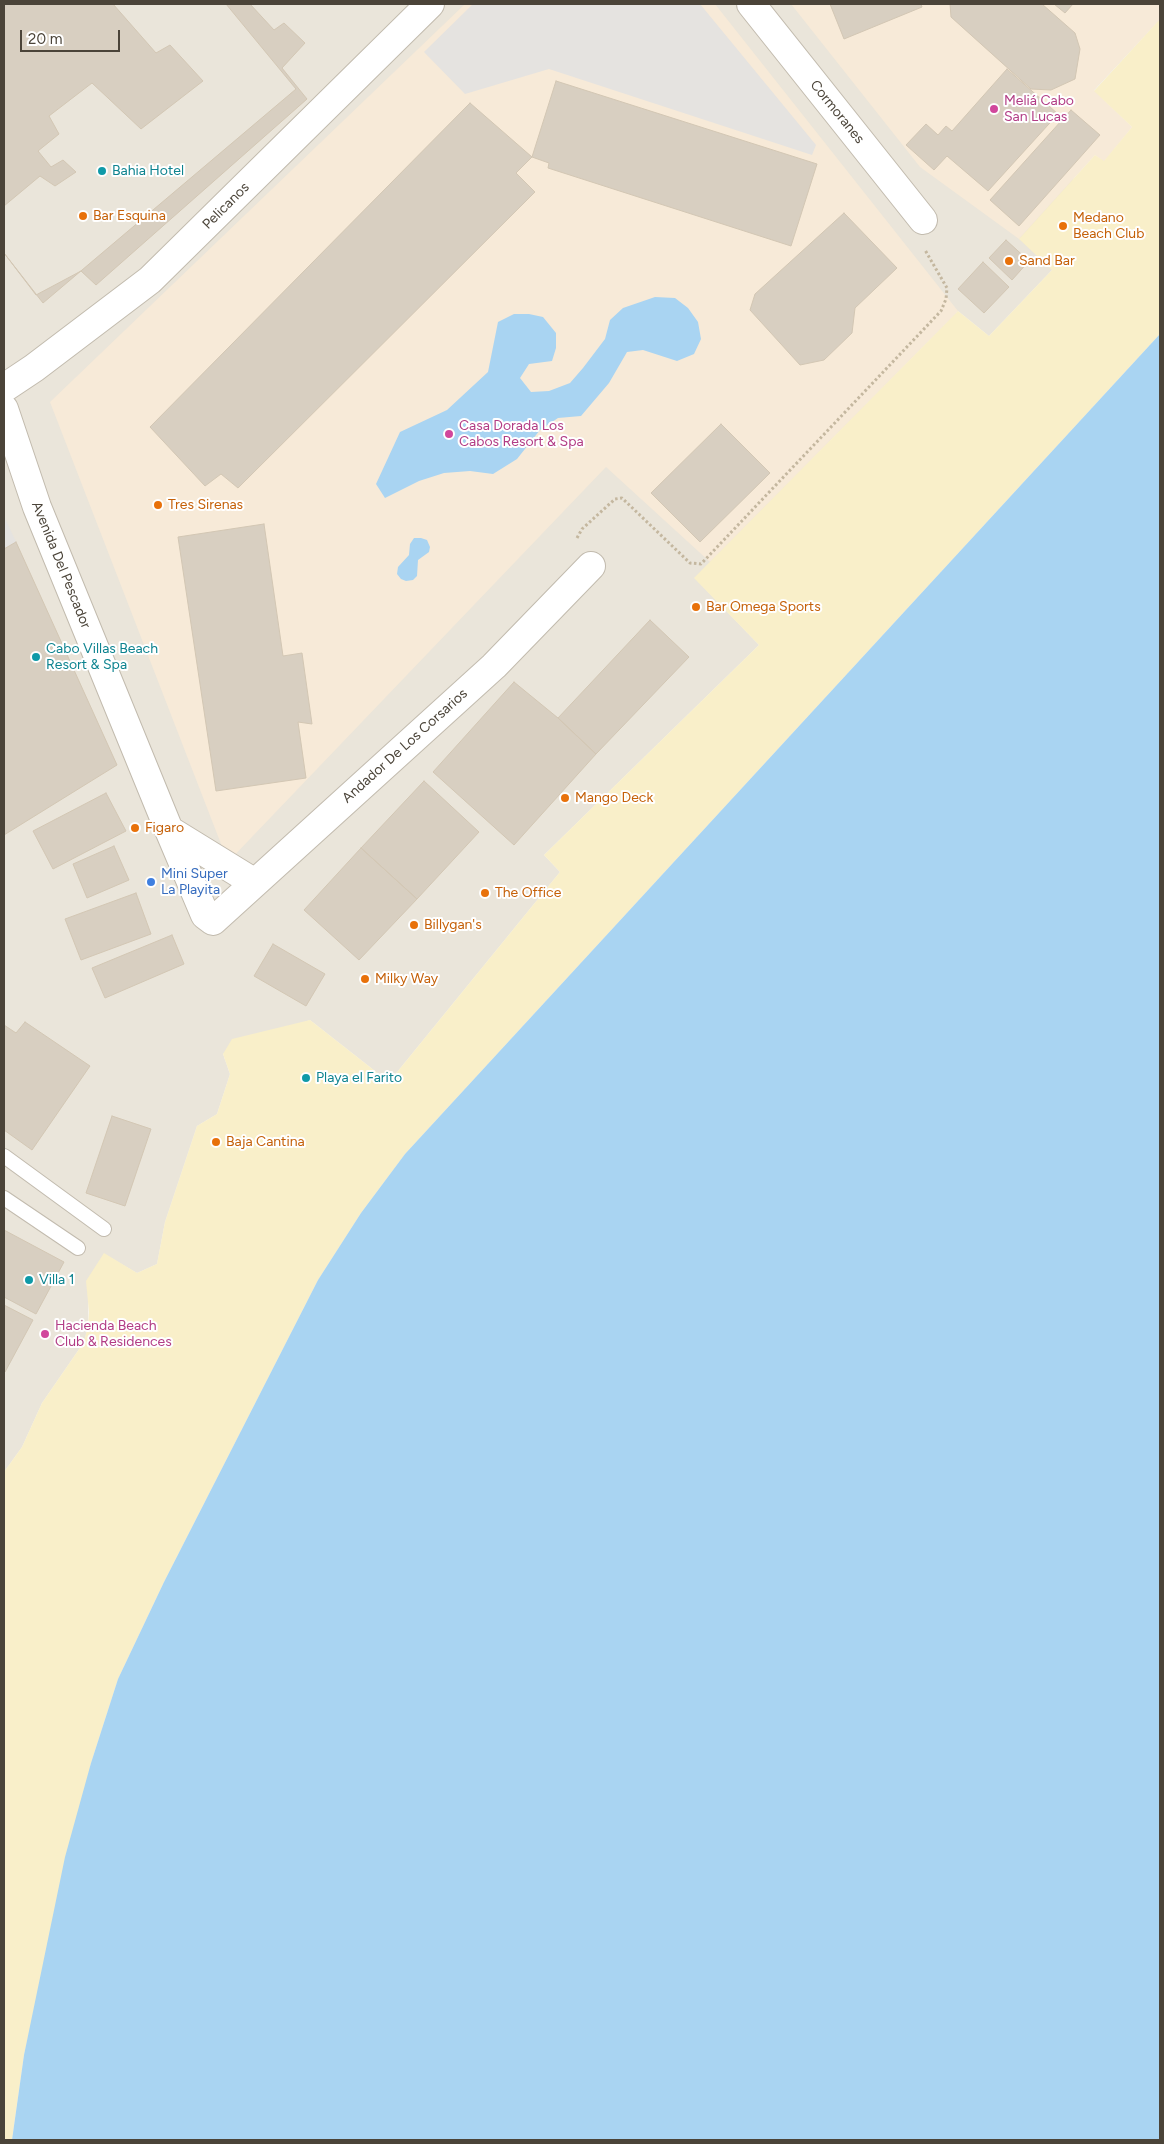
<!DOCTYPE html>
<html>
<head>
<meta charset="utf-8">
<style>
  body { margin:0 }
  #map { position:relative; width:1164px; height:2144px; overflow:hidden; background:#f6f3ec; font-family:Figtree,sans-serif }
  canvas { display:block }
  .frame { position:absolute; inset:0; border:5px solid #4b4439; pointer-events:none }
  .scale { position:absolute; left:20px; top:30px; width:100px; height:22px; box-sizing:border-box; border:2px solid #4b4439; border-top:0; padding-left:6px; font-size:15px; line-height:18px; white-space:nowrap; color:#4b4439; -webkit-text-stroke:4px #fff; paint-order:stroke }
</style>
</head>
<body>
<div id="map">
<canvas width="1164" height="2144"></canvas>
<div class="frame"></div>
<div class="scale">20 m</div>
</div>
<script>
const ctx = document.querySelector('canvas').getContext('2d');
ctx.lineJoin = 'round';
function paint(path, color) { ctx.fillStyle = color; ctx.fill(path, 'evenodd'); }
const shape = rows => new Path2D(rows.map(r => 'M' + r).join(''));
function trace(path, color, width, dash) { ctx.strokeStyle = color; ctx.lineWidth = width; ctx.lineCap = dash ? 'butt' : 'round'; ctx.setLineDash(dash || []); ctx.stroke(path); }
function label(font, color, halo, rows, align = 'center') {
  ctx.font = font + ' Figtree,sans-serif'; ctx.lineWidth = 4; ctx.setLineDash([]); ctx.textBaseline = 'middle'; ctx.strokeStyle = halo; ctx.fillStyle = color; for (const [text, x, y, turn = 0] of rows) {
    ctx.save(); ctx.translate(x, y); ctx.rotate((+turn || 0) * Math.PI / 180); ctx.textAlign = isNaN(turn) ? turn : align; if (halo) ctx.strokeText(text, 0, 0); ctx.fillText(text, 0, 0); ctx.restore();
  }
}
paint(shape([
  [4,4,1160,4,1160,19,1094,90,1052,270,989,336,958,311,695,578,759,645,544,855,560,872,389,1082,310,1020,223,1054,230,1074,217,1114,197,1126,165,1222,157,1264,137,1273,104,1254,88,1297,88,1326,84,1342,42,1403,22,1447,4,1472]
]), '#eae5da');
paint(shape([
  [465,4,715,4,958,311,710,562,606,467,228,862,50,402],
  [791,4,1160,4,1160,19,1094,90,1132,127,1104,162,1095,155,1019,239,920,167]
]), '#f7ead8');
paint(shape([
  [1160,19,1160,334,405,1154,361,1213,318,1280,164,1582,118,1679,91,1763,24,2055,12,2140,4,2140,4,1472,22,1447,42,1403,84,1342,88,1326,89,1312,86,1281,104,1253,137,1273,157,1264,165,1222,197,1126,217,1114,230,1074,223,1054,232,1039,310,1020,389,1082,560,872,544,855,759,645,694,578,958,311,989,336,1052,270,1019,239,1095,155,1104,161,1132,127,1094,91]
]), '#f9efc9');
paint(shape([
  [473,4,700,4,816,145,812,155,549,69,465,94,424,52],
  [4,516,16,542,4,549]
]), '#e5e3e0');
paint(shape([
  [655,297,675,298,688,308,698,322,701,339,694,354,677,361,643,350,627,352,609,383,581,416,558,418,540,430,517,459,493,474,470,471,444,473,419,481,385,498,376,484,400,432,447,410,488,372,498,322,514,314,529,314,543,317,556,333,556,348,552,361,529,364,520,378,531,392,549,391,570,383,583,368,605,339,610,320,623,308],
  [1160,334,1160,2140,12,2140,24,2055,65,1857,91,1763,118,1679,164,1582,318,1280,361,1213,405,1154],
  [414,538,421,538,427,540,430,547,429,552,418,560,417,576,413,580,406,581,401,579,397,574,398,567,409,555,410,544]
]), '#a9d4f2');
const building = shape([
  [4,4,226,4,296,89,43,303,4,253,4,4],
  [113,4,250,4,274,30,284,23,305,43,282,68,307,99,96,285,81,271,36,295,4,253,4,206,40,176,55,186,76,172,63,160,51,167,38,151,59,134,49,116,92,83,141,129,203,81,170,45,156,53,113,4],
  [830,4,921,4,922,7,844,39,830,4],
  [950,4,1042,4,1075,33,1080,49,1075,79,1051,90,1031,89,951,17,950,4],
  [1054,4,1073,4,1065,13,1054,4],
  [1007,69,1058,114,988,191,947,156,934,170,906,145,926,124,938,135,946,126,952,131,1007,69],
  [556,81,817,164,791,246,548,168,549,163,532,157,556,81],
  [470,103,532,157,516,173,535,192,238,488,221,474,205,486,150,427,470,103],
  [1071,110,1100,135,1019,226,990,200,1071,110],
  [844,213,897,268,855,308,852,333,824,360,800,365,750,310,755,294,844,213],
  [1006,240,1029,261,1012,280,989,258,1006,240],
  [983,262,1009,287,984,313,958,289,983,262],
  [721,424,770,473,700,542,651,493,721,424],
  [264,524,283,656,302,653,312,724,298,722,306,778,216,791,178,537,264,524],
  [16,542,117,765,4,835,4,549,16,542],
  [650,620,689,657,596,754,558,718,650,620],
  [514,682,558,718,596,754,514,845,433,772,514,682],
  [424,781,479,832,417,899,361,848,424,781],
  [106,793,126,831,53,869,33,831,106,793],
  [114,846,129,880,87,898,73,864,114,846],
  [361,848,417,899,359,960,304,910,361,848],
  [136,893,151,934,81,960,65,919,136,893],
  [172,935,184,964,105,998,92,968,172,935],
  [273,944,325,974,306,1006,254,976,273,944],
  [25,1022,90,1066,32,1150,4,1130,4,1025,16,1033,25,1022],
  [112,1116,151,1129,125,1206,86,1193,112,1116],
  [4,1230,64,1262,36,1314,4,1297,4,1230],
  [4,1305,33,1320,5,1372,4,1372,4,1305]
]);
paint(building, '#d8cfc1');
trace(building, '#d3c7b4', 1);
const service = shape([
  [4,1156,104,1229],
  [4,1198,78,1248]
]);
const minor = shape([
  [751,4,923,220],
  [4,388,34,368,150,280,430,4],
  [4,409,37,507,169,830,205,915,213,921,494,666,591,566],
  [169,830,255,883]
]);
trace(service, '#c2bbae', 16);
trace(minor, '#c2bbae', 30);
trace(shape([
  [577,538,582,529,615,499,622,498,690,563,701,564,941,311,946,299,947,288,925,250]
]), '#c4b79f', 3, [2.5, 2.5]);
trace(service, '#fff', 14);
trace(minor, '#fff', 28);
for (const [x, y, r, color] of [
  [994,109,5,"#d1479c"],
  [102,171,5,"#0f9aa8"],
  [83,216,5,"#e8710a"],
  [1063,226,5,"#e8710a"],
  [1009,261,5,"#e8710a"],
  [449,434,5,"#d1479c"],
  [158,505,5,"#e8710a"],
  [696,607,5,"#e8710a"],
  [36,657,5,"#0f9aa8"],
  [565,798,5,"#e8710a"],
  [135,828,5,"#e8710a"],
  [151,882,5,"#3f7fe0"],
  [485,893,5,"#e8710a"],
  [414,925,5,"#e8710a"],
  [365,979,5,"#e8710a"],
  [306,1078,5,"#0f9aa8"],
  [216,1142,5,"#e8710a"],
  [29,1280,5,"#0f9aa8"],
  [45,1334,5,"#d1479c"]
]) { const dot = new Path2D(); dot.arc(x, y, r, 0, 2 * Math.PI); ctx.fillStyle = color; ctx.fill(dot); trace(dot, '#fff', 2); }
label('14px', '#b23c85', '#fff', [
  ["Meliá Cabo",1004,101],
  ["San Lucas",1004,117],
  ["Casa Dorada Los",459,426],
  ["Cabos Resort & Spa",459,442],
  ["Hacienda Beach",55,1326],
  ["Club & Residences",55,1342]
], 'left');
label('14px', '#4b4439', '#fff', [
  ["Cormoranes",837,112,51],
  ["Pelicanos",226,206,-45],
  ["Avenida Del Pescador",61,565,68],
  ["Andador De Los Corsarios",405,746,-42]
]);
label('14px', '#0d838f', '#fff', [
  ["Bahia Hotel",112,171],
  ["Cabo Villas Beach",46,649],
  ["Resort & Spa",46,665],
  ["Playa el Farito",316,1078],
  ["Villa 1",39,1280]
], 'left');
label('14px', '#c56008', '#fff', [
  ["Bar Esquina",93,216],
  ["Medano",1073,218],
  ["Beach Club",1073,234],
  ["Sand Bar",1019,261],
  ["Tres Sirenas",168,505],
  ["Bar Omega Sports",706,607],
  ["Mango Deck",575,798],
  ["Figaro",145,828],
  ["The Office",495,893],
  ["Billygan's",424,925],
  ["Milky Way",375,979],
  ["Baja Cantina",226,1142]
], 'left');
label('14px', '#366cbe', '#fff', [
  ["Mini Super",161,874],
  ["La Playita",161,890]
], 'left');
</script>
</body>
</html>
